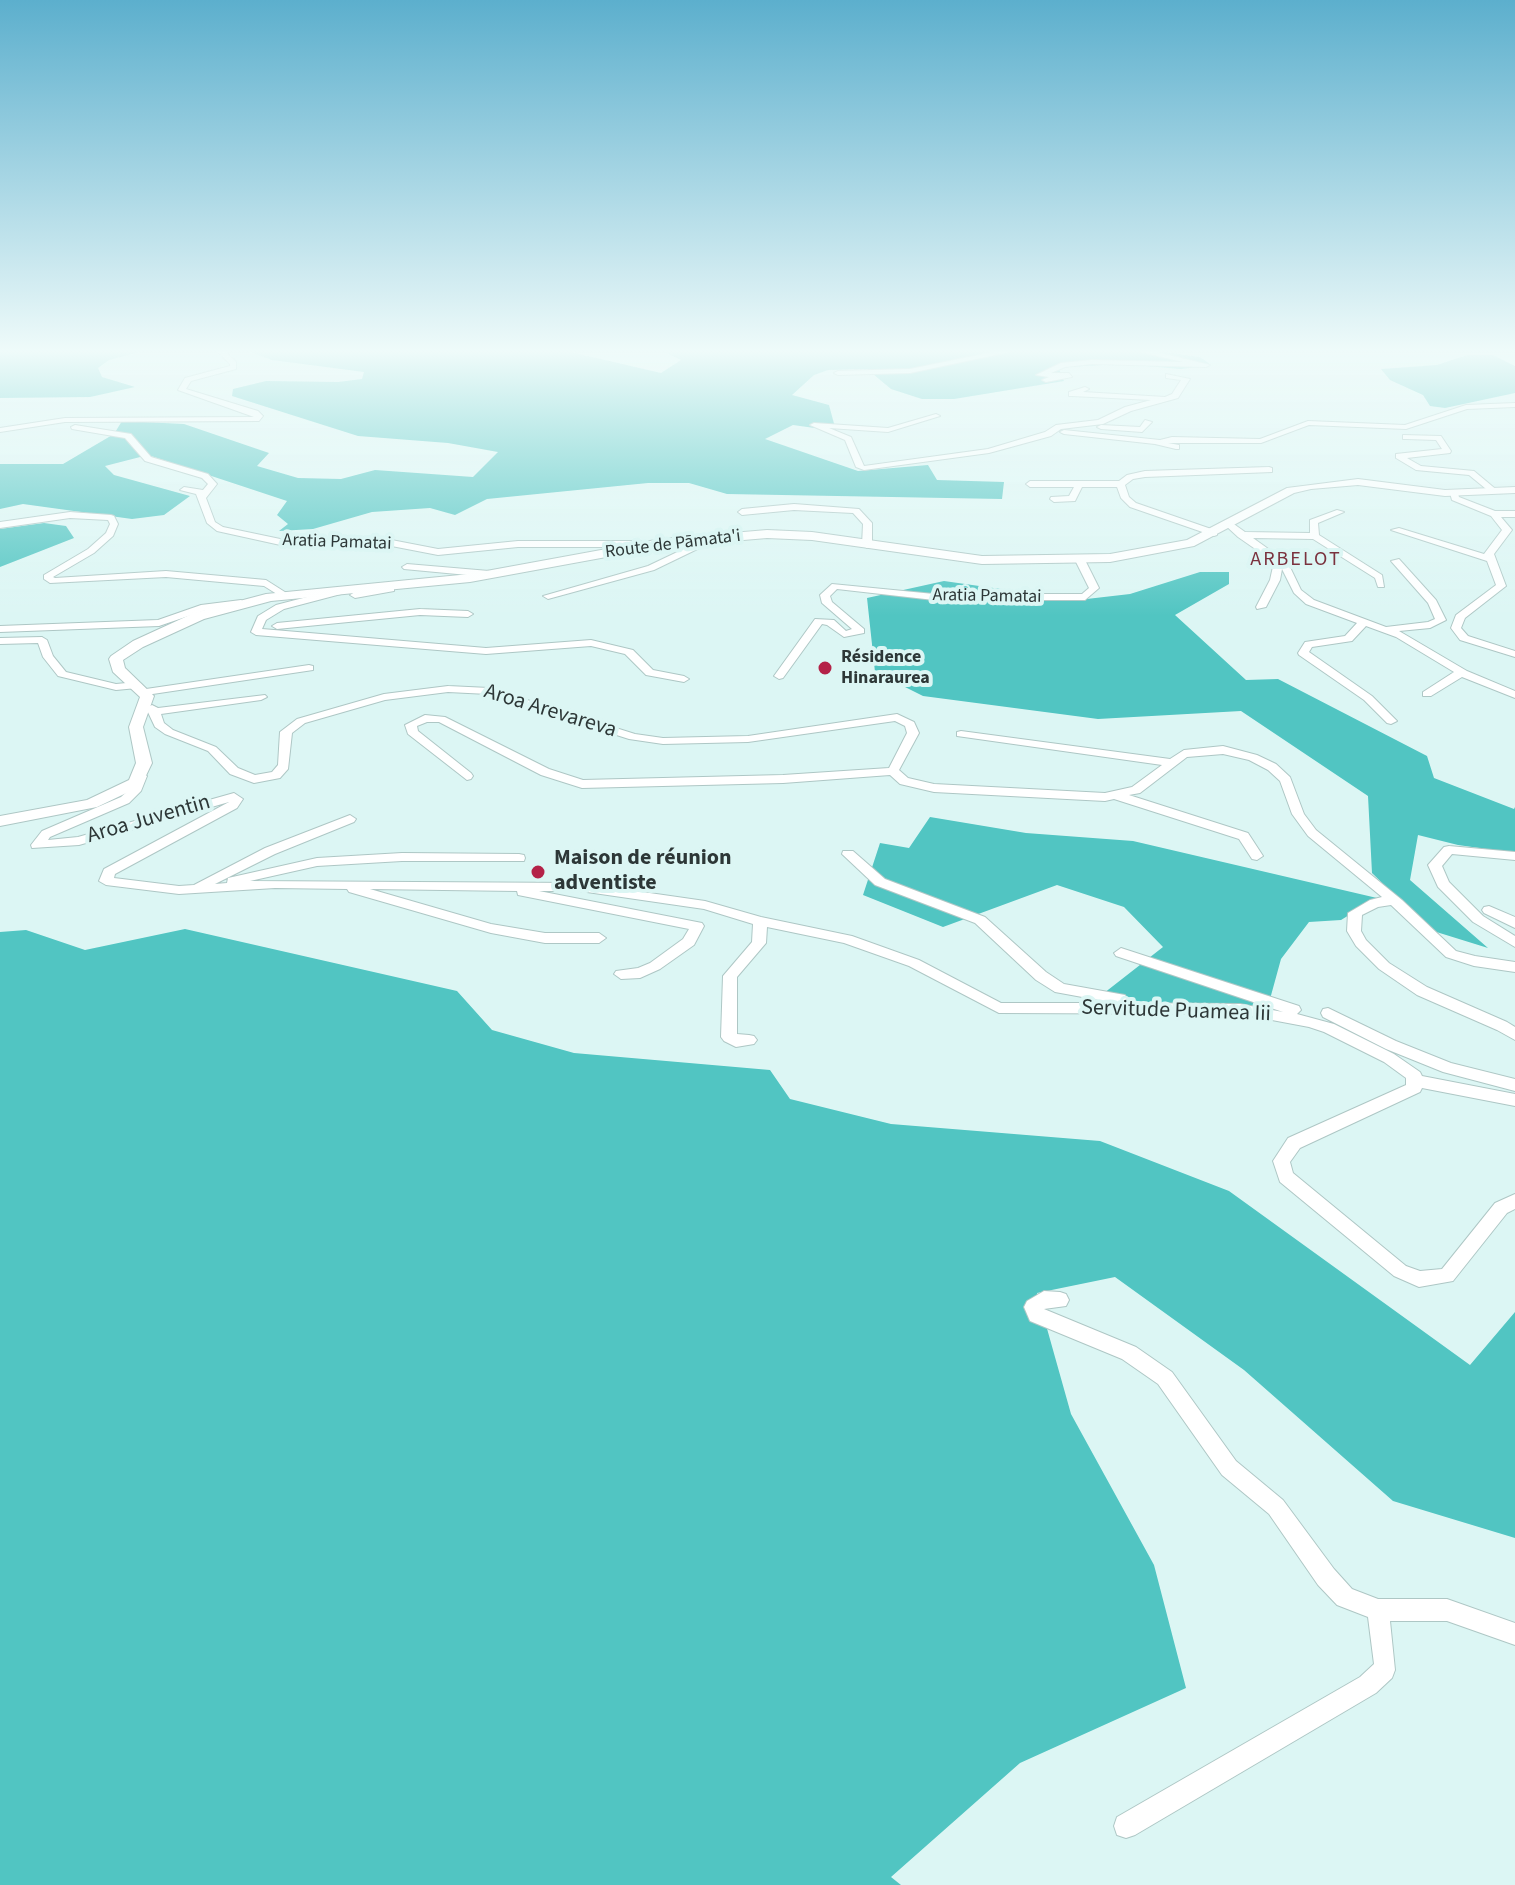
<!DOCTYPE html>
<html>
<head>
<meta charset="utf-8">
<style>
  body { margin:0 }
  canvas { display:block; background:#dcf6f4 }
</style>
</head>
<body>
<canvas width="1515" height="1885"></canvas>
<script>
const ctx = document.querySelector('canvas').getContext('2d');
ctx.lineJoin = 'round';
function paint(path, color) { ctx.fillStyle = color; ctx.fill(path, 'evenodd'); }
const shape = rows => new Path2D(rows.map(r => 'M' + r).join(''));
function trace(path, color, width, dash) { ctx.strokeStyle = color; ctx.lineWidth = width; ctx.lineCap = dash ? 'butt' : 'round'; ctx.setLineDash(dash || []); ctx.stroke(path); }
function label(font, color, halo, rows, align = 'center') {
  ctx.font = font + ' "Source Sans 3",sans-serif'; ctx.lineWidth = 8; ctx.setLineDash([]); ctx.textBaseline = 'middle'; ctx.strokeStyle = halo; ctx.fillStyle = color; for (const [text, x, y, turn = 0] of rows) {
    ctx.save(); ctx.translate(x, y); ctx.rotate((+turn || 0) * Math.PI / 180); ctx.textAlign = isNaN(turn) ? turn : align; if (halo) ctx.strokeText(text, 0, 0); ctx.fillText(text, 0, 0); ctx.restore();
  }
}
paint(shape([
  [140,352,109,360,98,368,102,377,135,387,90,397,0,398,0,352],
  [250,352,571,352,661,373,681,360,664,352,1165,352,1200,357,1211,365,1181,369,1122,364,1066,367,1059,369,1064,381,954,399,922,399,891,389,867,369,828,370,814,375,792,395,829,405,836,431,793,425,765,439,858,471,928,465,937,480,1004,482,1002,499,727,494,689,483,648,483,487,499,455,515,430,508,372,512,313,529,279,531,288,524,277,515,287,501,148,455,105,466,114,475,190,496,164,515,132,519,23,504,0,509,0,464,63,464,114,434,122,421,184,424,269,453,257,466,298,478,341,479,375,470,473,477,498,452,448,443,358,436,232,396,233,389,266,381,338,382,362,379,364,372,272,360],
  [1467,355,1493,355,1515,366,1515,393,1445,408,1430,406,1423,395,1390,380,1381,369,1437,365],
  [44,523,66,526,74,538,0,567,0,529],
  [1200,572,1229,572,1229,584,1175,615,1246,680,1278,679,1427,756,1434,778,1514,809,1515,807,1515,853,1458,845,1418,835,1410,880,1488,948,1430,930,1372,873,1368,796,1241,711,1098,719,923,696,875,672,867,598,944,581,1078,600,1130,594],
  [930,817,1026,833,1133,841,1377,898,1341,920,1309,922,1281,959,1267,1010,1188,1014,1081,1011,1163,947,1124,907,1057,885,943,927,863,895,880,843,909,848],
  [185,929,457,991,492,1030,574,1053,770,1070,790,1099,891,1124,1100,1141,1229,1191,1470,1365,1515,1312,1515,1538,1393,1501,1244,1370,1115,1277,1037,1293,1071,1414,1154,1565,1186,1688,1020,1763,891,1877,901,1885,0,1885,0,932,26,930,85,950]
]), '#51c5c2');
const street = shape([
  [218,352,226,352,236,362,236,369,191,381,186,389,258,411,263,416,259,421,65,422,0,432,0,428,65,418,254,417,178,390,185,378,230,366,230,364,218,352],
  [993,352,1009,352,910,373,838,375,834,373,838,371,910,369,993,352],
  [1141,352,1156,352,1210,365,1206,367,1092,364,1065,367,1051,373,1069,373,1072,377,1046,382,1042,380,1049,377,1036,375,1061,363,1092,360,1183,362,1141,352],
  [1166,374,1190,379,1178,398,1131,411,1103,424,1061,429,1051,436,989,453,864,470,856,467,845,440,810,425,814,423,888,428,936,414,940,416,888,432,829,428,851,437,864,466,988,449,1045,432,1056,425,1098,420,1125,407,1151,400,1072,396,1069,396,1069,392,1085,387,1089,389,1083,392,1165,397,1172,394,1181,380,1166,378,1166,374],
  [1515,403,1515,407,1467,409,1406,429,1309,425,1261,443,1168,443,1179,445,1179,449,1176,449,1155,444,1064,434,1060,432,1064,430,1160,440,1172,437,1260,439,1308,421,1405,425,1466,405,1515,403],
  [1145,420,1152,422,1142,432,1101,429,1097,427,1101,425,1140,427,1145,420],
  [75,425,131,434,151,457,208,474,217,484,206,498,215,522,223,527,285,540,376,537,438,549,518,541,659,541,664,544,659,547,518,547,438,555,376,543,285,546,217,531,207,523,196,494,180,490,184,487,203,490,208,484,202,478,145,461,125,438,72,429,71,427,75,425],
  [1403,435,1441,436,1451,451,1450,453,1407,458,1421,466,1474,471,1498,491,1491,493,1469,475,1416,470,1396,458,1396,454,1442,449,1436,440,1406,439,1403,439,1403,435],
  [1269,467,1272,468,1272,472,1145,477,1133,479,1125,485,1129,497,1136,503,1217,531,1217,535,1214,536,1130,507,1121,498,1117,487,1082,487,1075,501,1054,502,1050,499,1051,497,1069,496,1074,487,1030,487,1026,484,1030,481,1119,481,1127,475,1145,471,1269,467],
  [1454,490,1457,491,1459,497,1495,511,1515,511,1515,517,1501,517,1512,530,1494,554,1506,586,1465,618,1461,628,1468,636,1515,651,1515,657,1460,640,1451,628,1456,615,1496,585,1487,561,1391,530,1399,528,1484,554,1502,530,1491,516,1452,500,1450,493,1454,490],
  [794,504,859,509,872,523,872,545,867,548,862,545,863,524,853,513,794,510,742,515,738,512,742,509,794,504],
  [1337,510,1344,512,1318,523,1319,535,1382,575,1384,587,1378,587,1375,578,1313,539,1253,538,1288,563,1301,590,1314,600,1386,627,1428,622,1435,619,1428,603,1391,561,1399,559,1436,600,1446,620,1430,628,1399,631,1467,671,1515,691,1515,698,1462,677,1431,696,1423,696,1423,692,1454,672,1396,637,1366,626,1352,641,1312,647,1309,652,1372,696,1397,721,1391,724,1387,723,1364,700,1299,655,1298,653,1305,642,1345,636,1357,623,1306,604,1294,593,1282,569,1280,580,1266,607,1257,609,1256,607,1270,580,1274,562,1238,537,1224,524,1231,522,1245,532,1310,533,1310,520,1337,510],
  [70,512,111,515,114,516,118,524,113,536,94,553,53,577,55,578,166,571,266,580,288,594,280,596,264,586,166,577,50,583,44,579,44,575,88,549,106,533,110,524,108,520,70,518,0,528,0,522,70,512],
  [713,535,716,536,716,540,654,570,548,599,543,596,648,566,713,535],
  [1080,557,1085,560,1099,588,1085,600,934,600,837,589,830,596,832,602,864,629,864,633,844,637,827,625,822,624,783,678,779,679,774,676,815,619,834,620,846,631,852,629,822,603,820,595,832,584,934,594,1082,594,1089,588,1075,560,1080,557],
  [407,564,489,571,494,574,489,577,404,569,402,567,407,564],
  [391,586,394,587,394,591,355,598,350,595,355,592,391,586],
  [338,589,343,592,341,594,284,609,266,620,262,629,486,648,591,640,633,650,653,670,684,676,689,679,684,682,646,675,625,654,591,646,486,654,256,635,251,632,258,616,276,605,338,589],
  [241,600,246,603,245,605,203,611,159,626,0,632,0,626,158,620,201,605,241,600],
  [420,609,468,611,473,614,468,617,420,615,277,629,272,626,277,623,420,609],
  [42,637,47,640,53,656,66,672,116,684,137,682,142,685,137,688,116,690,58,676,43,657,38,643,0,644,0,638,42,637],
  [309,665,313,666,313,670,146,695,140,692,146,689,309,665],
  [448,686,489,688,635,734,663,738,748,736,897,714,914,722,919,733,899,770,908,778,934,784,1105,793,1132,787,1162,765,957,736,957,732,961,731,1170,759,1184,750,1223,746,1257,755,1276,764,1290,777,1304,814,1316,830,1402,900,1456,951,1475,956,1515,962,1515,972,1474,966,1446,957,1391,905,1378,907,1362,915,1361,931,1366,940,1389,963,1427,987,1507,1022,1515,1027,1515,1040,1497,1030,1417,995,1379,969,1356,946,1347,931,1348,913,1370,900,1382,897,1308,836,1292,814,1280,781,1268,770,1249,760,1223,754,1187,757,1140,793,1129,795,1248,833,1263,856,1257,860,1252,859,1239,839,1114,799,1105,801,934,792,900,784,890,775,783,783,582,788,541,775,439,722,427,722,417,726,418,731,471,773,473,776,471,779,467,780,408,734,405,725,425,715,445,717,549,769,583,780,783,775,889,768,907,733,905,726,895,721,748,742,663,744,629,739,488,694,448,692,385,700,305,723,292,733,288,769,280,778,254,783,230,774,208,751,165,734,155,727,146,708,152,705,158,708,265,695,267,697,261,700,161,714,164,723,173,730,216,747,238,768,255,775,272,772,278,765,280,732,297,719,384,694,448,686],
  [141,772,147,776,141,791,129,803,50,837,48,840,78,837,234,793,243,799,237,808,115,874,114,878,179,886,194,885,265,848,350,815,356,819,354,822,275,854,215,884,227,883,228,878,317,858,402,853,519,854,524,855,525,858,524,861,402,861,317,866,250,881,580,883,705,901,761,917,852,936,919,960,1001,1003,1115,1003,1055,992,1036,980,975,923,875,885,842,854,843,851,853,851,885,879,985,917,1046,972,1064,984,1125,995,1127,999,1123,1003,1240,1004,1283,1012,1116,956,1114,953,1121,948,1299,1006,1301,1010,1297,1014,1334,1024,1394,1054,1420,1072,1422,1076,1515,1094,1515,1106,1422,1088,1420,1092,1300,1148,1290,1162,1293,1173,1406,1266,1420,1271,1442,1269,1495,1203,1515,1194,1515,1209,1507,1213,1453,1281,1419,1287,1394,1276,1280,1182,1273,1161,1288,1138,1406,1085,1406,1078,1384,1062,1324,1032,1309,1027,1240,1014,999,1013,909,966,844,943,767,927,766,943,737,977,737,1034,749,1035,754,1036,757,1040,754,1044,736,1047,724,1041,721,1037,723,976,752,942,753,924,704,909,580,891,539,891,702,923,704,926,694,945,660,969,640,978,621,979,614,974,616,971,638,968,650,963,683,939,689,929,523,896,518,895,517,891,370,889,491,924,545,933,599,933,606,938,599,943,545,943,491,933,349,892,347,889,275,888,179,894,106,885,99,881,104,869,229,802,79,845,32,848,31,845,42,831,121,797,130,789,137,773,141,772],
  [1449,846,1515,852,1515,860,1452,854,1442,866,1449,882,1483,916,1515,936,1515,947,1473,922,1438,887,1428,865,1444,847,1449,846],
  [1489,906,1515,917,1515,928,1484,913,1482,910,1484,907,1489,906],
  [1328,1008,1396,1041,1451,1063,1515,1079,1515,1091,1443,1072,1386,1049,1323,1017,1321,1013,1323,1009,1328,1008],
  [1044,1291,1060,1292,1066,1294,1069,1300,1066,1306,1044,1309,1136,1347,1172,1372,1236,1461,1283,1500,1334,1569,1352,1589,1378,1599,1447,1599,1515,1623,1515,1645,1447,1621,1390,1621,1395,1670,1392,1678,1376,1693,1135,1835,1126,1838,1117,1835,1114,1826,1117,1817,1360,1677,1374,1664,1368,1617,1337,1605,1318,1585,1269,1514,1222,1475,1158,1384,1122,1359,1030,1321,1024,1307,1027,1301,1044,1291]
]);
const secondary = shape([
  [1358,479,1445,490,1515,487,1515,493,1445,496,1358,485,1311,489,1294,493,1194,546,1110,562,982,564,812,540,767,538,661,547,470,582,271,601,204,619,143,647,123,660,125,668,154,696,143,727,152,763,141,786,97,807,0,826,0,816,87,800,129,780,136,763,129,727,140,697,113,672,109,659,111,656,133,641,194,613,266,594,470,574,661,539,767,530,812,532,982,556,1110,554,1187,540,1287,488,1358,479]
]);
trace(street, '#aec7c5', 2);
trace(secondary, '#aec7c5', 2);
paint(street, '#fff');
paint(secondary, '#fff');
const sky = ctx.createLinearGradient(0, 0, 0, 616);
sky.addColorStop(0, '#5cafcd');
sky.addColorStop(0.57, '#effbfa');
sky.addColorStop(1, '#effbfa00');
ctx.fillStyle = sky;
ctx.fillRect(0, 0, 1515, 616);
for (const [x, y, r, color] of [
  [825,668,8,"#b42248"],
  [538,872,8,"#b42248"]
]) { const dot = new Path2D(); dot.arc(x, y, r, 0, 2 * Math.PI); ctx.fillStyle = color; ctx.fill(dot); trace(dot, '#dcf6f4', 3); }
label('18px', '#2d3737', '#dcf6f4', [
  ["Aratia Pamatai",337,543,2],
  ["Route de Pāmata'i",673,545,-7],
  ["Aratia Pamatai",987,597,1]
]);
label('bold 18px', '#2d3737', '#dcf6f4', [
  ["Résidence",841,658],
  ["Hinaraurea",841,679]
], 'left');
ctx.letterSpacing = '2px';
label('20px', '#7a323e', '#dcf6f4', [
  ["ARBELOT",1296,561]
]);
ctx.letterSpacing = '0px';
label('22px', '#2d3737', '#dcf6f4', [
  ["Aroa Arevareva",550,712,17],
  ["Aroa Juventin",149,820,-16],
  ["Servitude Puamea Iii",1176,1012,2]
]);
label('bold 22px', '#2d3737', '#dcf6f4', [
  ["Maison de réunion",554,859],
  ["adventiste",554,884]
], 'left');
</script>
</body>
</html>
